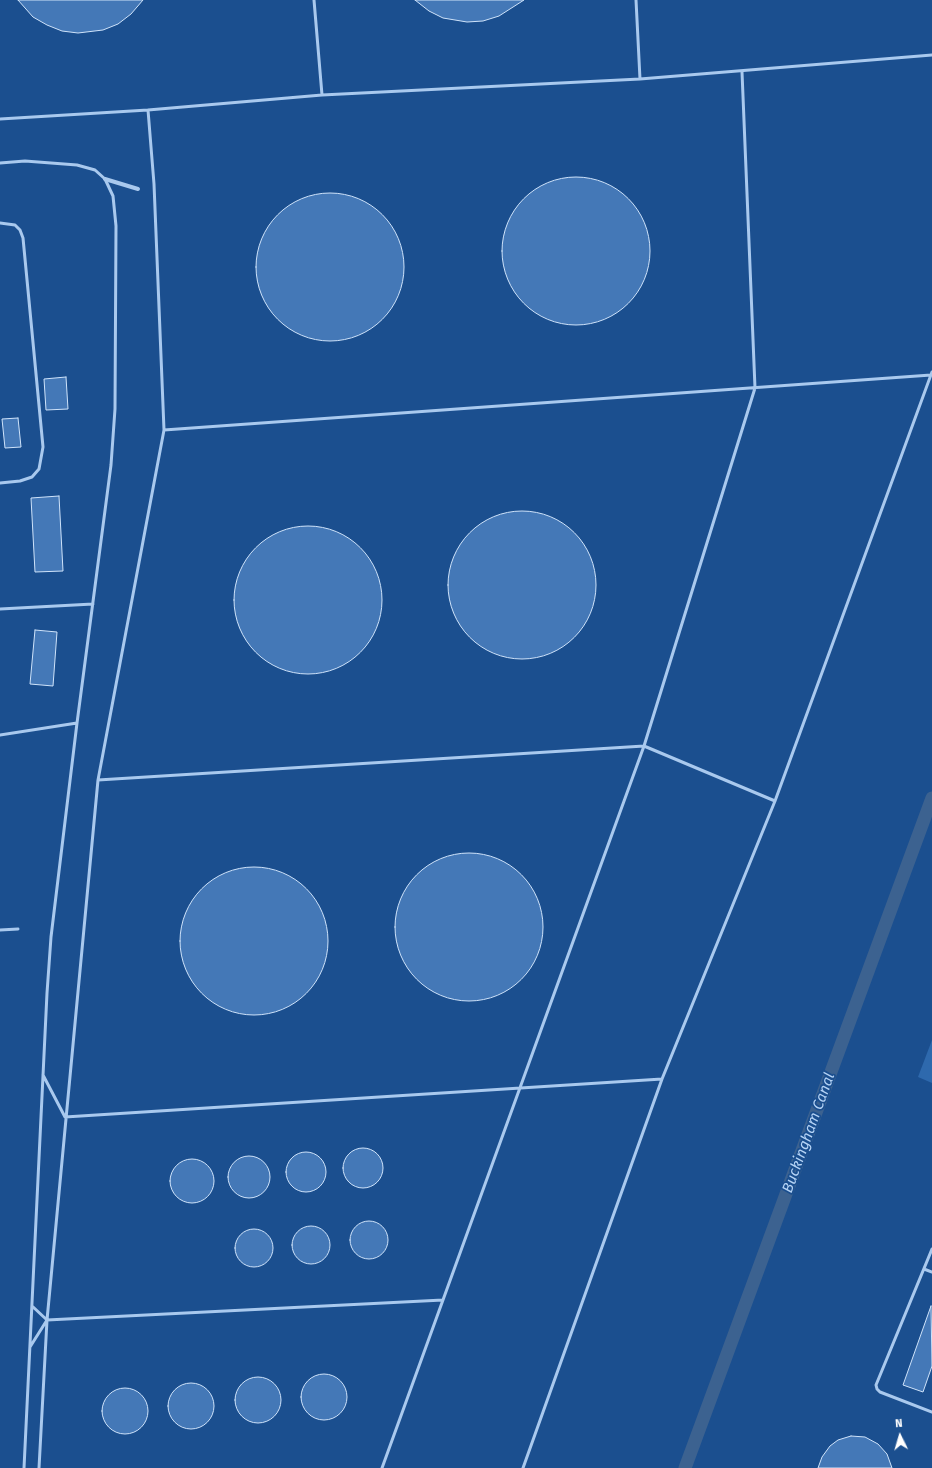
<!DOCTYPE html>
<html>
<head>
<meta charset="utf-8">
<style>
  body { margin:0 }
  #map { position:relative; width:932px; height:1468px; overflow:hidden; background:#1b4f8f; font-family:"Fira Sans",sans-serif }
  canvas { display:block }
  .north { position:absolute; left:880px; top:1416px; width:40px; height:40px; -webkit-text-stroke:3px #1b4f8f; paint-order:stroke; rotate:355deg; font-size:11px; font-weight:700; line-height:16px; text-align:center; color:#fff }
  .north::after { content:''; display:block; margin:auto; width:14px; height:18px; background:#fff; clip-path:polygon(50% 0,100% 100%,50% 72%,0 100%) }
</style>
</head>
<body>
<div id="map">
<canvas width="932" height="1468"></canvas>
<div class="north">N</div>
</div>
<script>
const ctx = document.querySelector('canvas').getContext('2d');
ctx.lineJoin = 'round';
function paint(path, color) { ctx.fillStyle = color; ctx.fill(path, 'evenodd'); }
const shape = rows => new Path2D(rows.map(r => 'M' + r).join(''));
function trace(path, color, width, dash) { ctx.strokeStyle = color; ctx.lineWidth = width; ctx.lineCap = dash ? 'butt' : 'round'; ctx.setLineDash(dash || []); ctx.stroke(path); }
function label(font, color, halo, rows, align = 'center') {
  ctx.font = font + ' "Fira Sans",sans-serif'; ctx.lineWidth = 3.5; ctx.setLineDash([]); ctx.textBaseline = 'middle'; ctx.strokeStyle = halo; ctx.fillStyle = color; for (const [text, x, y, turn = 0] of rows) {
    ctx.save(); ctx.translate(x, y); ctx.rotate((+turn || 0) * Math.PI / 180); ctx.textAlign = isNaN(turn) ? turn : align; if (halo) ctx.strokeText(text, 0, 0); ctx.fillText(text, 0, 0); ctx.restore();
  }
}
paint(shape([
  [932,1040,932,1083,918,1077]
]), '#2e69ad');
trace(shape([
  [685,1468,932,798]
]), '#3c6290', 13);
const building = shape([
  [18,0,143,0,131,14,118,24,103,30,78,33,62,31,47,25,33,17,18,0],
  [415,0,524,0,499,16,483,21,467,22,443,18,429,11,415,0],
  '502 251a74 74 0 1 1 148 0a74 74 0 1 1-148 0Z',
  '256 267a74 74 0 1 1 148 0a74 74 0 1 1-148 0Z',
  [66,377,68,409,46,410,44,379,66,377],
  [18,418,21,447,5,448,2,419,18,418],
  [59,496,63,571,35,572,31,498,59,496],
  '448 585a74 74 0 1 1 148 0a74 74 0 1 1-148 0Z',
  '234 600a74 74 0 1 1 148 0a74 74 0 1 1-148 0Z',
  [35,630,57,632,53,686,30,684,35,630],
  '395 927a74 74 0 1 1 148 0a74 74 0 1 1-148 0Z',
  '180 941a74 74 0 1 1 148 0a74 74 0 1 1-148 0Z',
  '343 1168a20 20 0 1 1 40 0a20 20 0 1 1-40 0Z',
  '286 1172a20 20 0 1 1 40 0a20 20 0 1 1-40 0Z',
  '228 1177a21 21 0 1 1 42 0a21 21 0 1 1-42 0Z',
  '170 1181a22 22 0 1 1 44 0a22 22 0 1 1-44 0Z',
  '350 1240a19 19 0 1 1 38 0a19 19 0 1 1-38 0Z',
  '292 1245a19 19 0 1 1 38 0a19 19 0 1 1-38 0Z',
  '235 1248a19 19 0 1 1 38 0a19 19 0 1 1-38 0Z',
  [931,1306,932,1366,923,1392,903,1385,931,1306],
  '301 1397a23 23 0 1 1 46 0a23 23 0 1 1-46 0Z',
  '235 1400a23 23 0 1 1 46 0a23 23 0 1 1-46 0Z',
  '168 1406a23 23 0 1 1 46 0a23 23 0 1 1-46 0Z',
  '102 1411a23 23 0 1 1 46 0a23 23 0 1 1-46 0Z',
  [851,1436,865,1437,878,1444,887,1454,892,1468,818,1468,822,1457,830,1446,838,1440,851,1436]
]);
paint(building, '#4478b7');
trace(building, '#cfe3fa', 1);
trace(shape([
  [636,0,640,79],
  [322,95,640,79,932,55],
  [0,119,148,110],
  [0,163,25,161,77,165,95,170,105,179,113,196,116,226,115,409,111,465,77,723,51,937,47,993,24,1468],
  [0,223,15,225,20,230,23,238,43,447,39,469,32,477,20,481,0,483],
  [164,430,931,375],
  [0,609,93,604],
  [0,735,77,723],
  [98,780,644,746,775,801],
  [0,930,18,929],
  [43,1075,65,1117,662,1079,775,801,932,372],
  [932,1249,876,1385,877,1389,880,1392,932,1412],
  [924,1269,932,1272],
  [47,1320,443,1300],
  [30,1347,47,1320,32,1306],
  [39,1468,47,1320,98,780,164,430,154,184,148,110,322,95,314,0],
  [382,1468,644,746,755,388,742,72],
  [523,1468,662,1079]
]), '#a9c9ee', 3);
trace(shape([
  [105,179,138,189]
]), '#a9c9ee', 4);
label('italic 15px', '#b5d3f5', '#1b4f8f', [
  ["Buckingham Canal",809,1133,-70]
]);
</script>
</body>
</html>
